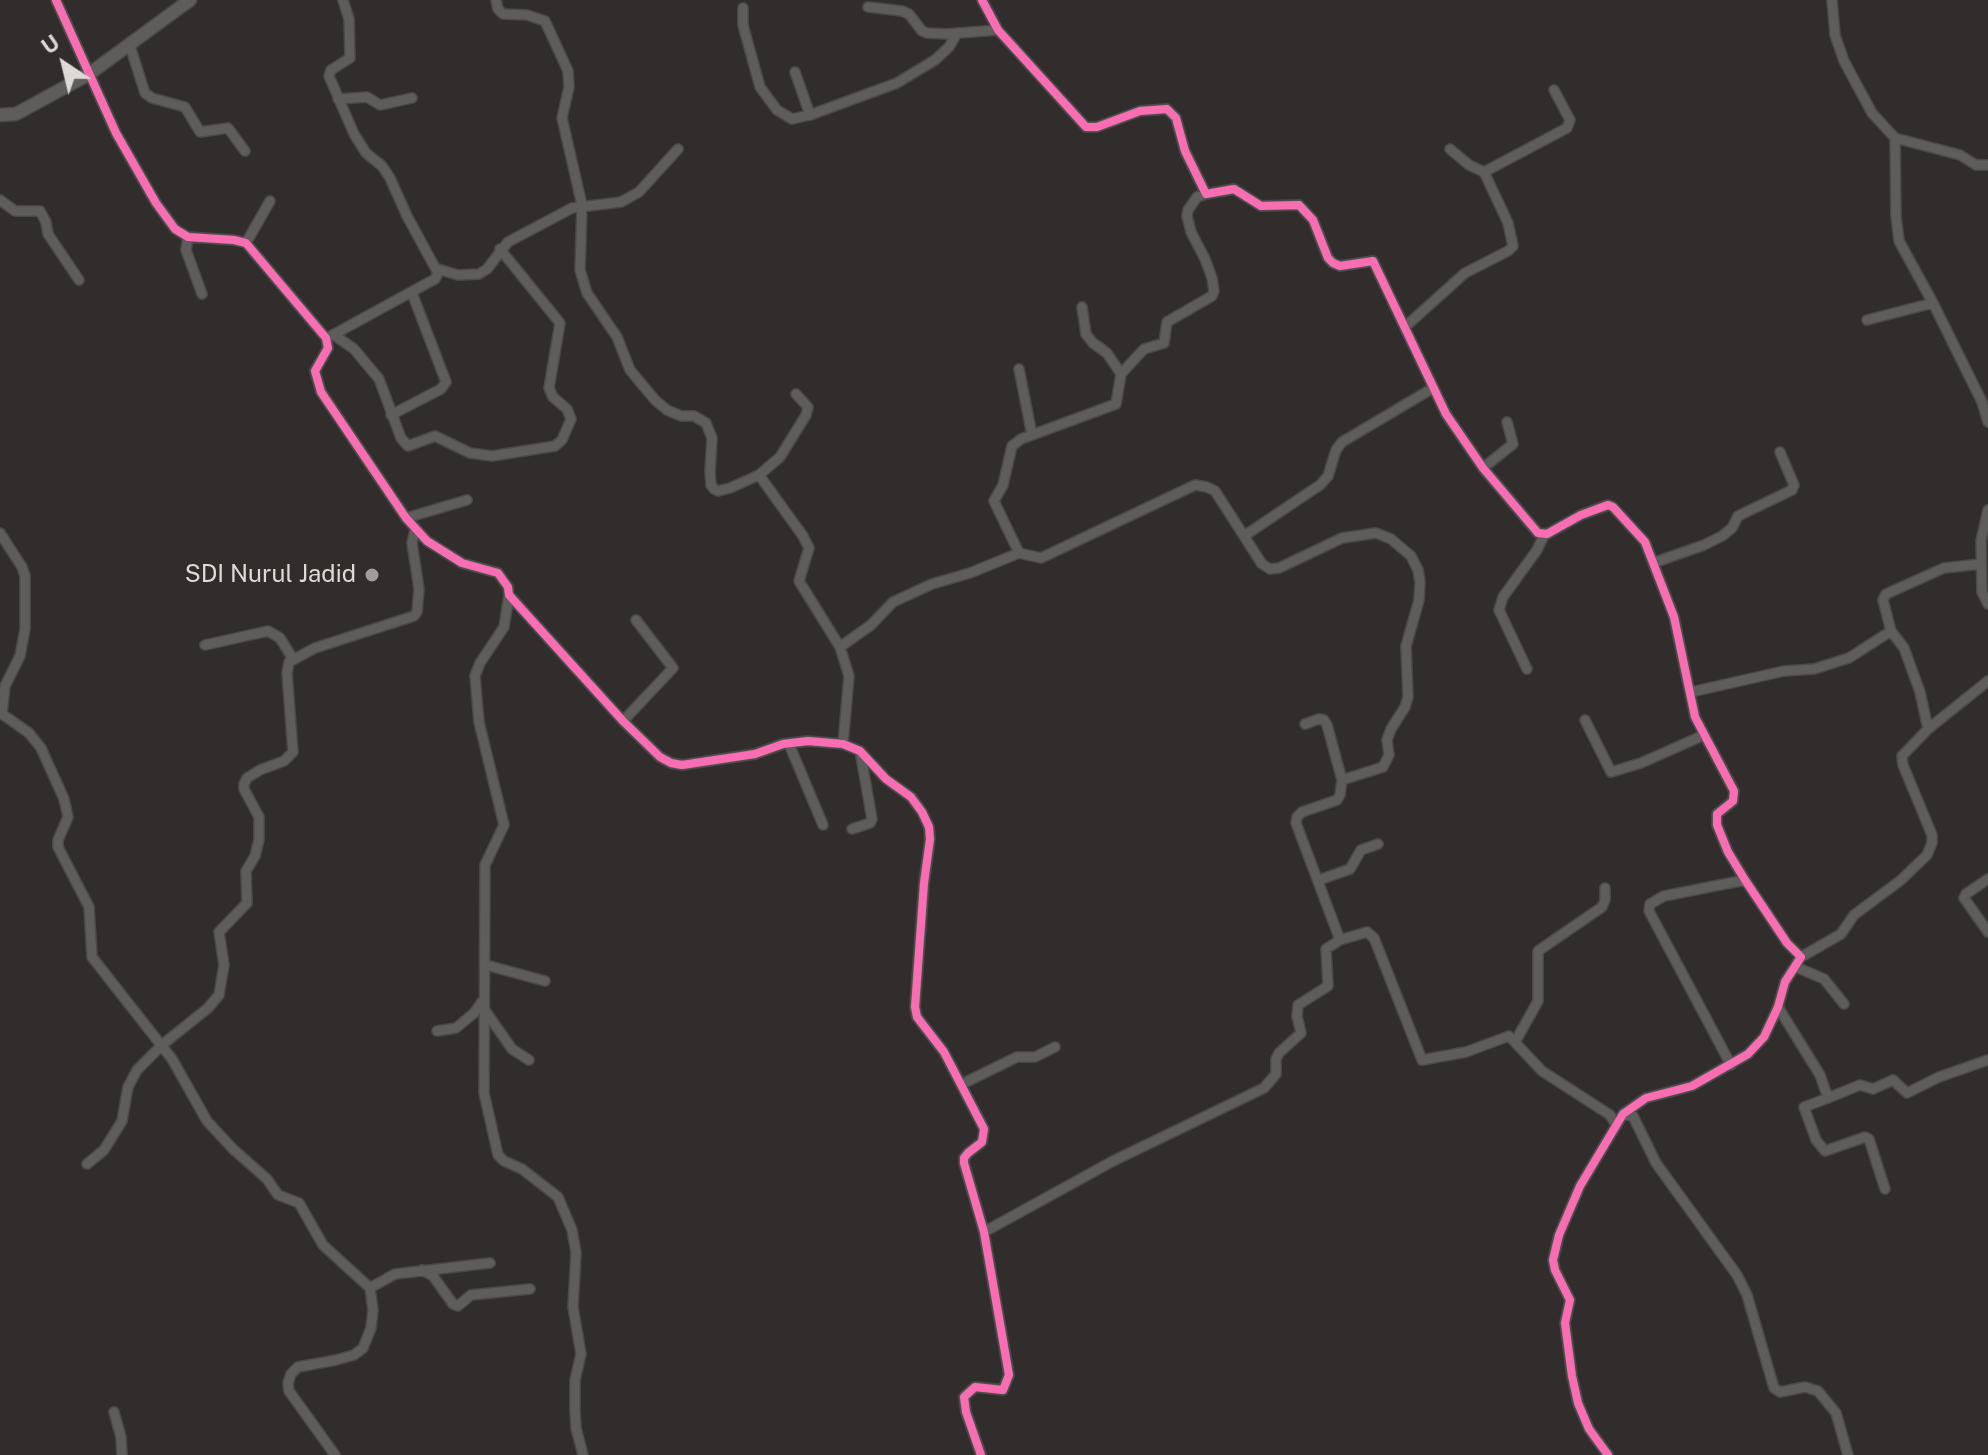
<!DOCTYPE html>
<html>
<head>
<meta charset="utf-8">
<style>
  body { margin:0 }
  #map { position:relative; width:1988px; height:1455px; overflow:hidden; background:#302d2c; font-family:"Public Sans",sans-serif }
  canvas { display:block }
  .north { position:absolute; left:24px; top:24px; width:80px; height:80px; -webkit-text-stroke:6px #322c2a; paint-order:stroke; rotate:325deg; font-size:22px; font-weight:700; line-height:32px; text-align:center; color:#dedad8 }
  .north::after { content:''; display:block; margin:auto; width:28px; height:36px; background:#dedad8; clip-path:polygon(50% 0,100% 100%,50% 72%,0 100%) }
</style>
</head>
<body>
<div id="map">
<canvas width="1988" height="1455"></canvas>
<div class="north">U</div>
</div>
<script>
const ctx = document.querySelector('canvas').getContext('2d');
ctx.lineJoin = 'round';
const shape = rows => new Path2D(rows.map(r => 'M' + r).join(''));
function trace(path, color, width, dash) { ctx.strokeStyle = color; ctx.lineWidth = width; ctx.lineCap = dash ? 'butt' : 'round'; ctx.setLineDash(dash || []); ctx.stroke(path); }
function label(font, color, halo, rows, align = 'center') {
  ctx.font = font + ' "Public Sans",sans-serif'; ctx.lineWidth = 6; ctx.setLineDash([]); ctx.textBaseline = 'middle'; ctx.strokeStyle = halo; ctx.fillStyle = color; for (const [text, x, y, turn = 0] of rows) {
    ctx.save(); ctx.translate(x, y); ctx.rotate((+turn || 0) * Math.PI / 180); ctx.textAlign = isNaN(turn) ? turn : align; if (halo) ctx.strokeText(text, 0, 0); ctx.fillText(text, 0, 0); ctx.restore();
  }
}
const minor = shape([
  [56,0,116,133,156,203,175,229,188,237,234,240,246,243,326,338,328,348,315,371,321,392,406,518,427,541,462,563,498,573,508,587,509,595,623,721,660,757,671,763,682,765,755,754,783,744,808,741,843,744,860,751,886,779,911,797,922,812,929,827,930,839,924,883,915,1007,917,1017,944,1052,984,1129,982,1142,968,1153,964,1158,964,1163,984,1232,1009,1375,1003,1390,975,1387,964,1397,966,1412,981,1455],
  [496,0,498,9,503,14,527,15,545,21,568,71,569,87,562,118,582,205,580,270,587,293,617,337,630,370,655,400,667,410,681,416,694,416,706,423,712,438,710,472,711,485,714,489,718,491,730,488,759,475,803,536,809,548,799,581,840,647,849,676,843,744],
  [982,0,998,30,1086,127,1097,127,1140,111,1167,109,1176,118,1185,151,1206,194,1234,189,1261,206,1299,205,1313,220,1328,258,1333,263,1340,266,1373,261,1446,414,1483,468,1538,533,1547,534,1581,515,1608,505,1613,507,1645,542,1674,617,1695,717,1734,791,1733,801,1717,814,1717,825,1728,852,1745,880,1787,943,1801,957,1785,982,1778,1007,1764,1037,1748,1054,1692,1086,1646,1098,1623,1114,1580,1186,1559,1235,1553,1260,1555,1270,1570,1300,1565,1323,1572,1376,1578,1403,1589,1429,1608,1455],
  [1832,0,1835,35,1844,61,1872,113,1895,138,1896,216,1899,241,1933,303,1982,402,1988,422],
  [868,7,902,11,909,14,922,31,927,33,946,34,998,30],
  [743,8,743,25,760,87,777,110,792,119,810,115,897,83,935,60,949,47,957,33],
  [130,46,145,93,152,98,185,107,200,132,228,128,245,151],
  [795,72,810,115],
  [338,99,367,97,380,105,412,98],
  [1895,138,1960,155,1976,165,1988,165],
  [1484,172,1567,128,1570,120,1554,90],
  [0,200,15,211,40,211,46,222,48,234,79,280],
  [188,237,186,250,202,294],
  [246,243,270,201],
  [438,269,458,275,479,274,487,269,508,242,572,208,621,202,639,192,678,149],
  [1082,307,1086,334,1093,343,1107,353,1121,374],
  [1867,320,1933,303],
  [1406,326,1465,273,1508,251,1513,246,1508,223,1484,172,1469,165,1450,149],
  [334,335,354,349,379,379,401,438,408,446,435,436,470,453,492,456,555,446,562,440,571,419,567,409,553,397,549,388,560,323,500,249],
  [329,337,435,279,438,273,407,216,390,178,382,166,366,153,354,134,329,76,331,70,350,58,349,19,343,0],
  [1019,369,1032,435],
  [391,415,441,389,446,382,412,293],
  [1483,468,1513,444,1507,422],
  [759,475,780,457,806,415,808,407,796,394],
  [1988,510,1981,541,1982,592,1988,604],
  [406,518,467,500],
  [0,533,22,567,25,576,25,629,20,656,5,686,2,714,29,733,41,748,64,799,68,817,58,840,58,847,89,907,92,957,172,1059,207,1121,233,1149,267,1179,278,1195,299,1203,323,1245,370,1288,373,1310,371,1328,363,1348,354,1355,336,1360,298,1367,291,1374,288,1383,289,1391,335,1455],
  [1244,536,1320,485,1328,476,1336,450,1342,442,1433,388],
  [1019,553,1041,558,1195,485,1207,487,1215,491,1262,564,1270,569,1279,568,1342,538,1376,533,1391,539,1411,556,1418,570,1420,582,1419,600,1406,646,1408,697,1405,707,1391,729,1387,740,1389,755,1383,767,1342,780],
  [1653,563,1704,545,1722,536,1732,528,1738,516,1792,490,1794,485,1780,452],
  [509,595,504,627,480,663,475,676,479,722,504,825,485,865,484,1093,498,1155,504,1161,522,1169,558,1197,572,1230,576,1253,573,1307,581,1354,575,1380,575,1410,576,1428,583,1455],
  [1891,631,1904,648,1920,692,1928,729],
  [205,645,268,631,280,638,293,659],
  [840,647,871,625,893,602,932,584,970,573,1019,553,994,501,1003,485,1012,446,1021,439,1116,404,1121,374,1144,349,1164,343,1167,322,1212,296,1214,291,1212,278,1205,259,1191,232,1187,216,1188,210,1197,197,1206,194],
  [1527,669,1499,610,1503,597,1537,550,1544,535],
  [1691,692,1784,671,1814,669,1849,658,1891,631,1883,600,1886,594,1944,568,1981,564],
  [1585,720,1611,772,1641,763,1704,735],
  [623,721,673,668,636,620],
  [1305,724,1319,719,1324,720,1327,725,1342,780,1340,795,1337,800,1302,812,1297,817,1296,823,1340,940],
  [789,744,823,825],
  [852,829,870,823,872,819,860,751],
  [1988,879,1966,894,1964,898,1988,932],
  [1319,880,1350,869,1361,850,1378,844],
  [1801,957,1841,934,1854,915,1901,880,1927,855,1932,843,1932,835,1903,765,1902,756,1928,729,1988,681],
  [486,965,545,981],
  [1796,967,1824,979,1844,1004],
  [1778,1007,1820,1075,1828,1098,1860,1085,1873,1089,1893,1080,1907,1093,1939,1077,1988,1060],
  [484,1009,512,1049,529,1060],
  [437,1031,456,1028,474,1013,484,999],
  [1515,1042,1538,1001,1538,951,1602,907,1605,900,1605,888],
  [1731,1065,1649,911,1650,904,1664,896,1745,880],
  [962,1084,1017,1057,1035,1057,1055,1047],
  [1828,1098,1804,1107,1816,1140,1825,1151,1865,1137,1869,1139,1885,1189],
  [1623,1114,1633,1116,1656,1163,1737,1275,1747,1295,1774,1388,1780,1392,1805,1387,1818,1391,1836,1413,1848,1455],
  [87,1164,104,1150,122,1121,128,1087,137,1070,162,1045,208,1008,219,995,224,965,219,932,247,903,246,871,255,856,259,840,259,817,244,789,244,784,247,778,260,770,284,761,293,752,287,673,289,662,315,648,414,616,417,612,419,589,412,543,415,530],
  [984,1232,1113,1161,1264,1088,1276,1074,1276,1059,1279,1053,1301,1033,1297,1016,1298,1005,1328,986,1326,949,1340,940,1367,932,1374,938,1422,1060,1466,1052,1509,1036,1542,1071,1610,1115,1615,1123],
  [422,1270,433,1276,453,1304,458,1306,471,1295,530,1289],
  [370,1288,395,1274,490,1263],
  [114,1412,121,1437,122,1455]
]);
const tertiary = shape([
  [0,115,16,114,89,74,190,0]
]);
trace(minor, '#4b4948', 12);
trace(tertiary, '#4b4948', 15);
trace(minor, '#5f5d5c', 9);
trace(tertiary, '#5f5d5c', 12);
trace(shape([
  [56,0,116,133,156,203,175,229,188,237,234,240,246,243,326,338,328,348,315,371,321,392,406,518,427,541,462,563,498,573,508,587,509,595,623,721,660,757,671,763,682,765,755,754,783,744,808,741,843,744,860,751,886,779,911,797,922,812,929,827,930,839,924,883,915,1007,917,1017,944,1052,984,1129,982,1142,968,1153,964,1158,964,1163,984,1232,1009,1375,1003,1390,975,1387,964,1397,966,1412,981,1455],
  [982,0,998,30,1086,127,1097,127,1140,111,1167,109,1176,118,1185,151,1206,194,1234,189,1261,206,1299,205,1313,220,1328,258,1333,263,1340,266,1373,261,1446,414,1483,468,1538,533,1547,534,1581,515,1608,505,1613,507,1645,542,1674,617,1695,717,1734,791,1733,801,1717,814,1717,825,1728,852,1745,880,1787,943,1801,957,1785,982,1778,1007,1764,1037,1748,1054,1692,1086,1646,1098,1623,1114,1580,1186,1559,1235,1553,1260,1555,1270,1570,1300,1565,1323,1572,1376,1578,1403,1589,1429,1608,1455]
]), '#f96db3', 8);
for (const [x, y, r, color] of [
  [372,575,8,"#a19d9c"]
]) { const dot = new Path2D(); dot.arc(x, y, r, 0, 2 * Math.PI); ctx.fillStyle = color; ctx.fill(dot); trace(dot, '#322c2a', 3); }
label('24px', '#dedad8', '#322c2a', [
  ["SDI Nurul Jadid",356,575]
], 'right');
</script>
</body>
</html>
